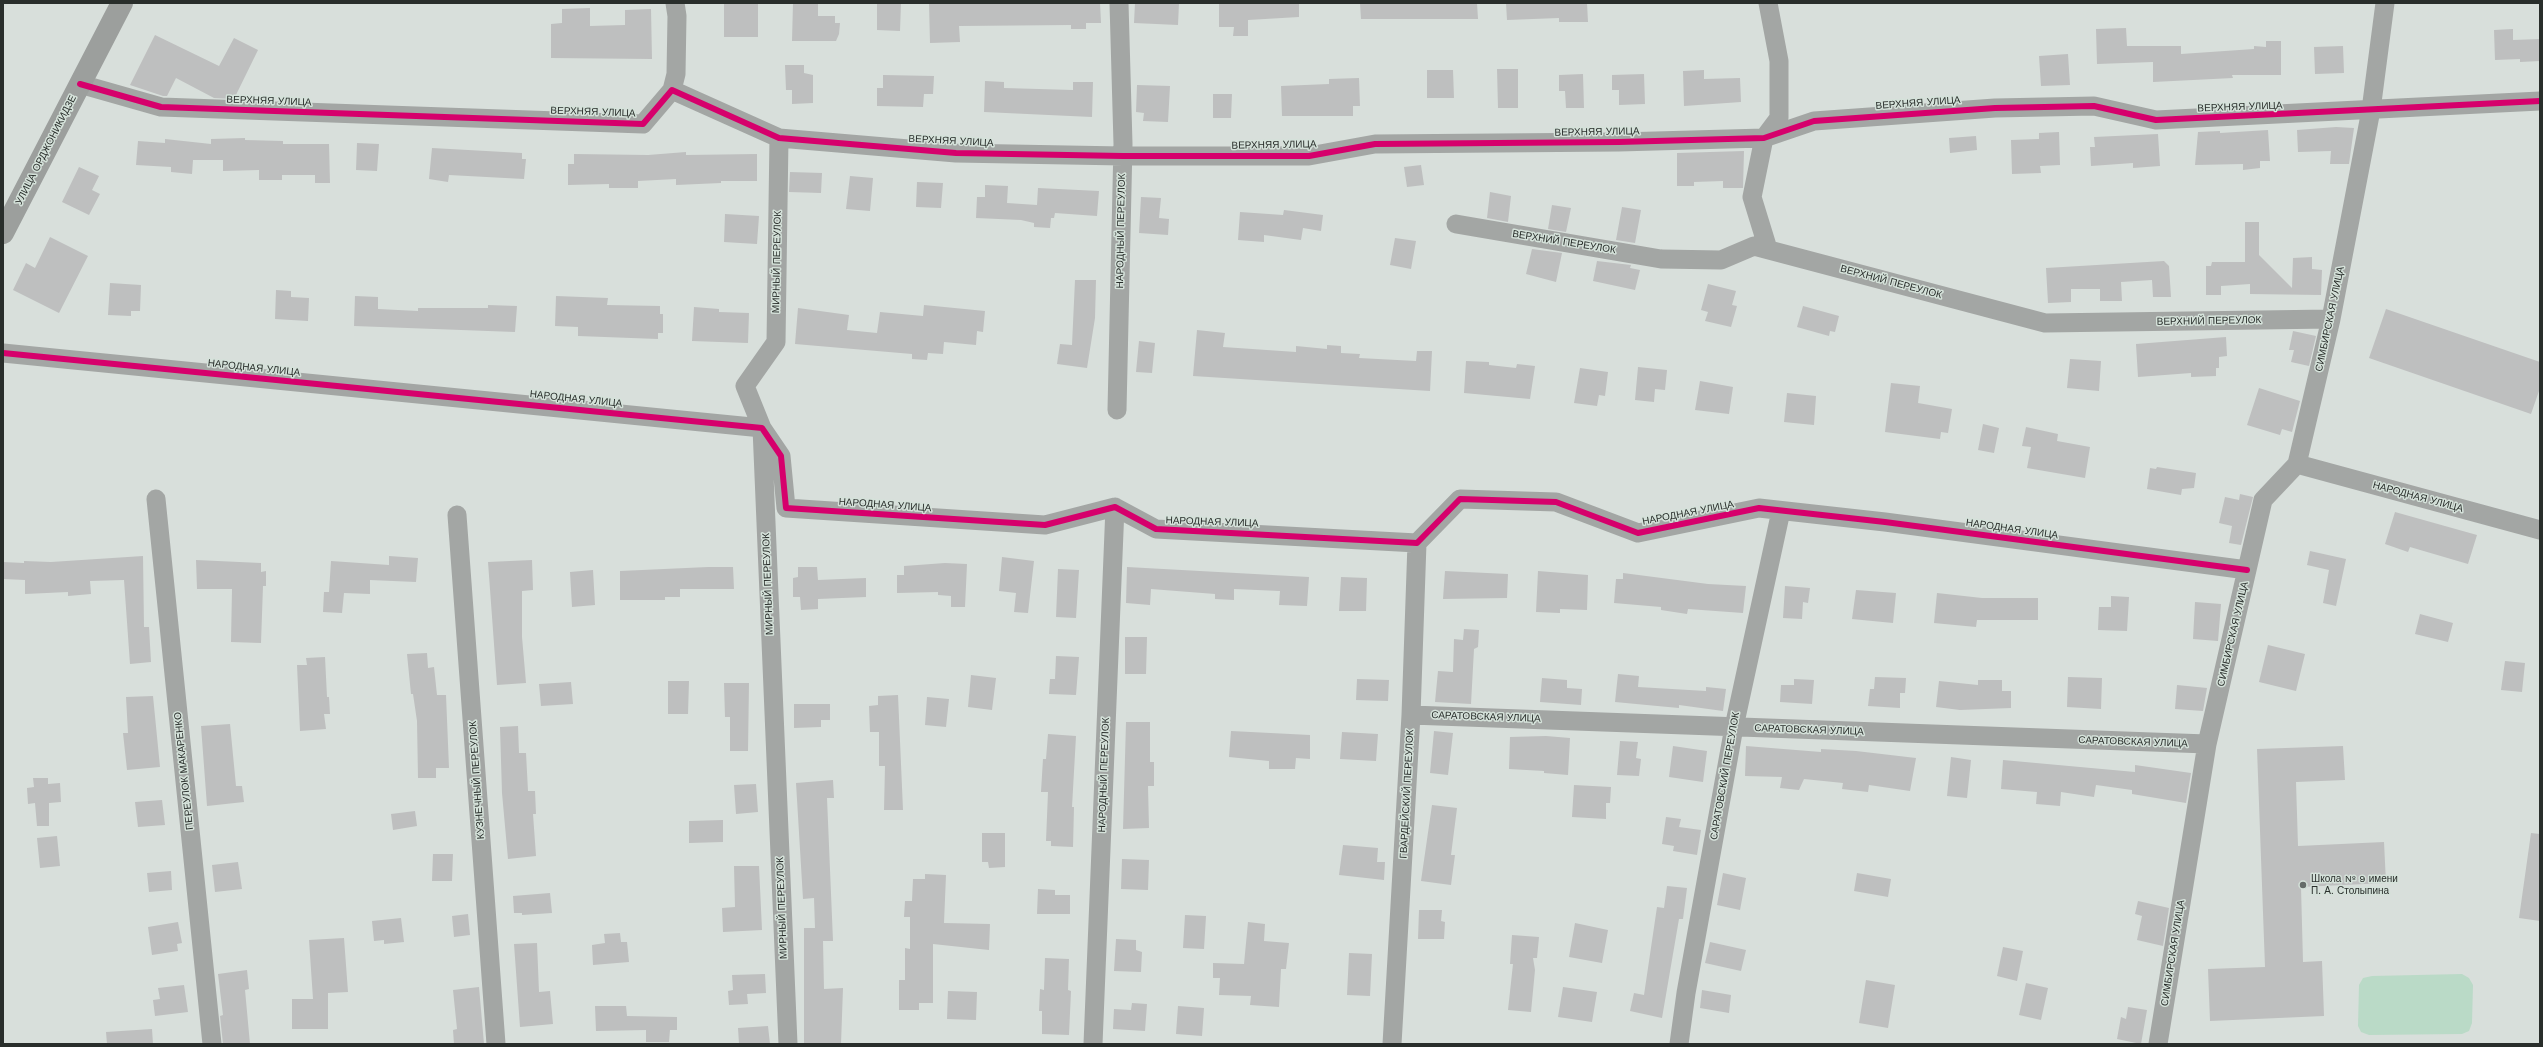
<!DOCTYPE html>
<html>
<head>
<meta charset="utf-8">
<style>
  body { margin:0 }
  #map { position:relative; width:2543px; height:1047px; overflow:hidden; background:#d8dfdb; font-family:"Work Sans",sans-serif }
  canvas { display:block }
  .frame { position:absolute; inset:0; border:4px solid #292e2b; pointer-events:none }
</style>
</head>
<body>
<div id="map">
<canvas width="2543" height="1047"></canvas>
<div class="frame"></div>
</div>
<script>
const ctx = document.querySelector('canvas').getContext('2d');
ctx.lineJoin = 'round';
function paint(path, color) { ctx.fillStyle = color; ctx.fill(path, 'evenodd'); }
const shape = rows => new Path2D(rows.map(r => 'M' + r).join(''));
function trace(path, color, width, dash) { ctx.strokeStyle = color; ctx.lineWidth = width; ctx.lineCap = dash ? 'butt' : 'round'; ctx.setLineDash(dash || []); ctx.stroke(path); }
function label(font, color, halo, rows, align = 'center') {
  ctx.font = font + ' "Work Sans",sans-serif'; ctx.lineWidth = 3; ctx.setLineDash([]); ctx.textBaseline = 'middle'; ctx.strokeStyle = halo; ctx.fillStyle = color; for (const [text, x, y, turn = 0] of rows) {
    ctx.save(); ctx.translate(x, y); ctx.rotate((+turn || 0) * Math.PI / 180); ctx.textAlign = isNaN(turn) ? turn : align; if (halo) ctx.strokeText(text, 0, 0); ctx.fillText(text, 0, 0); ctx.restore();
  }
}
paint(shape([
  [2462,974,2469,978,2473,985,2472,1023,2469,1031,2462,1034,2369,1035,2361,1032,2358,1026,2359,985,2363,978,2372,976]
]), '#badac7');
paint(shape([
  [793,3,818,3,818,16,835,16,835,23,840,23,839,34,836,41,792,41],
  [877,3,901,3,900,31,877,30],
  [929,3,1100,3,1101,23,1086,23,1086,29,1071,29,1071,25,959,26,960,42,930,43],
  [1135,3,1179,3,1178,25,1134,23],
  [1219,3,1299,3,1299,17,1248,20,1248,36,1233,36,1234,27,1219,27],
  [1360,3,1477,3,1478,19,1361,19],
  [1506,3,1587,3,1588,22,1559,22,1559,18,1507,20],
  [724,4,758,4,758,37,724,37],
  [590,8,590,26,625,25,625,10,651,9,652,59,551,58,551,24,562,23,562,9],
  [2126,28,2127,46,2181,46,2181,54,2254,49,2254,46,2266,47,2266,41,2281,41,2281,75,2232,75,2233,78,2153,82,2153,62,2097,64,2096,29],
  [2513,29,2513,40,2540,39,2540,61,2520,62,2520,59,2495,60,2494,30],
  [155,35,219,66,234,38,258,50,234,99,214,98,176,78,167,96,163,96,130,85],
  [2343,46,2344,73,2315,74,2314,47],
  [2068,54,2070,85,2041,86,2039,56],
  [785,65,804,65,804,73,813,75,813,103,792,104,792,90,786,90],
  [1497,69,1518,69,1518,108,1498,108],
  [1427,70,1453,70,1454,98,1427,98],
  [1704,70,1704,79,1740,78,1741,102,1684,106,1683,71],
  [1583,74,1584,108,1566,108,1565,91,1559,91,1559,75],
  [1644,74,1645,104,1619,105,1619,90,1612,90,1612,75],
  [883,75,934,76,933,94,924,94,923,107,877,106,877,88,883,88],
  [1359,78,1360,106,1353,106,1353,116,1282,116,1281,86,1329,84,1329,79],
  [985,81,1004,82,1004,88,1073,90,1073,82,1093,82,1092,117,984,112],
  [1137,85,1170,86,1168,122,1143,121,1144,113,1136,112],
  [1213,94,1232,94,1231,118,1213,118],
  [2336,127,2354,128,2349,164,2330,164,2331,151,2298,152,2297,130],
  [2268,130,2270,161,2260,161,2260,168,2243,170,2243,164,2195,165,2198,132,2220,131,2220,133],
  [2059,132,2060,165,2040,166,2041,173,2012,174,2011,140,2039,139,2039,133],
  [2158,134,2160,166,2133,168,2133,163,2091,166,2090,147,2095,147,2094,137],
  [1976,136,1977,150,1950,153,1949,138],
  [245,138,245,140,283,141,283,144,329,144,330,183,315,183,315,175,282,175,282,180,259,180,259,170,223,171,223,160,193,160,192,174,171,172,171,167,136,165,138,141,165,143,165,139,211,144,211,139],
  [357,143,379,144,377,171,356,170],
  [432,148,522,153,522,159,526,159,524,179,449,175,448,182,429,179],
  [1744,151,1743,188,1723,188,1723,181,1694,182,1694,186,1677,186,1677,153],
  [686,152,686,155,757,154,757,181,721,181,721,183,676,185,676,179,638,181,638,188,609,188,609,184,568,185,568,164,574,164,574,154,648,155],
  [1421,165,1424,185,1407,187,1404,167],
  [79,167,99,176,92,190,100,194,89,215,62,202],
  [790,172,822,173,821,193,789,192],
  [850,176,873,178,870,211,846,209],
  [917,182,943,183,941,208,916,207],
  [985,185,1008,186,1007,203,1037,205,1038,188,1099,191,1097,216,1055,213,1054,218,1051,218,1050,228,1034,227,1034,223,1021,220,976,218,977,197,985,197],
  [1490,192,1511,196,1508,222,1487,218],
  [1141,197,1161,198,1159,218,1169,219,1168,235,1139,233],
  [1552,205,1571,208,1566,232,1548,229],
  [1622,207,1641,210,1635,243,1616,240],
  [1284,210,1323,215,1321,231,1303,228,1301,240,1264,235,1264,242,1238,240,1240,212,1283,215],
  [725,214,759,216,757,244,724,242],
  [2245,222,2259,222,2259,255,2292,288,2293,258,2312,257,2312,269,2322,270,2321,295,2250,294,2250,284,2221,286,2221,295,2206,295,2206,266,2211,266,2212,262,2245,262],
  [50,237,88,256,59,313,13,290,26,263,35,268],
  [1395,238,1416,241,1411,269,1390,265],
  [1532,249,1562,253,1556,282,1526,274],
  [1597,261,1631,265,1630,268,1640,270,1635,290,1593,281],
  [2164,261,2169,266,2171,297,2153,297,2152,280,2121,282,2122,301,2100,301,2100,289,2071,289,2071,302,2048,303,2046,268],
  [1075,280,1096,280,1095,318,1087,368,1057,364,1060,344,1072,345],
  [110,283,141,285,140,311,131,311,131,316,108,315],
  [1708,284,1736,291,1732,305,1737,306,1731,327,1705,321,1708,312,1701,310],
  [276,290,291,291,291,297,309,298,308,321,275,319],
  [355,296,378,297,378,309,418,311,418,308,488,308,488,305,517,306,515,332,354,326],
  [556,296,608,298,607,305,660,306,660,314,663,314,663,333,658,333,658,339,578,336,578,327,555,326],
  [924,305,985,311,983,332,977,331,976,345,944,342,943,354,928,353,927,360,912,359,912,354,795,344,798,308,849,315,847,330,877,333,880,312,923,316],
  [1803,306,1839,316,1835,332,1830,331,1829,336,1797,327],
  [694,307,719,309,719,312,749,313,748,343,692,341],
  [2386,309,2540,362,2540,388,2531,414,2369,358],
  [1197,330,1225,333,1223,347,1296,352,1296,346,1327,349,1327,345,1341,346,1341,353,1360,354,1359,358,1416,361,1417,351,1432,351,1430,391,1193,376],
  [2293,331,2316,336,2309,366,2291,362,2294,350,2289,350],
  [2226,337,2227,356,2219,357,2219,368,2216,368,2216,376,2191,377,2191,373,2138,377,2136,344],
  [1139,341,1155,343,1152,373,1136,372],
  [2070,359,2101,361,2099,391,2067,388],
  [1466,361,1489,362,1489,365,1516,368,1517,364,1535,366,1530,399,1464,393],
  [1638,367,1667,370,1665,390,1655,389,1654,402,1635,400],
  [1580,368,1608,372,1605,396,1599,395,1597,406,1574,403],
  [1700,381,1733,387,1729,414,1695,410],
  [1891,383,1920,386,1918,403,1952,409,1948,433,1941,432,1940,439,1885,432],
  [2259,388,2300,401,2292,432,2282,429,2280,435,2247,425],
  [1787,393,1816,396,1814,425,1784,422],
  [1983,424,1999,428,1994,453,1978,450],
  [2026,427,2058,434,2057,441,2090,447,2085,478,2027,468,2031,447,2022,446],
  [2157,467,2196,473,2194,488,2182,489,2181,495,2147,489,2150,468,2156,469],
  [2240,494,2253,497,2241,545,2229,543,2232,526,2219,523,2225,497,2239,500],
  [2395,512,2477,535,2468,564,2410,547,2408,552,2385,544],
  [2310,551,2346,559,2336,606,2323,603,2329,570,2307,565],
  [143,556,144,627,149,627,151,662,130,664,124,580,90,581,91,594,68,596,68,592,25,594,25,580,3,579,3,562,24,563,24,561,51,562],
  [389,556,418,558,416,582,370,580,370,594,344,593,342,613,323,612,324,592,329,592,331,561,389,565],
  [1002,557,1034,561,1028,613,1014,612,1016,593,999,591],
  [196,560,261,563,261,572,266,571,266,586,263,586,261,643,231,642,232,589,197,589],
  [532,560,533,590,522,591,522,637,526,683,497,685,488,562],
  [945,563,967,564,965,607,951,607,951,596,938,595,938,592,897,593,897,575,904,575,904,566],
  [708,567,733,567,734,589,680,589,680,597,665,597,665,600,620,600,620,571],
  [798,567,817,567,818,580,866,578,866,597,818,599,818,609,801,610,800,597,793,597,793,578,798,577],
  [1127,567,1309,577,1307,606,1279,605,1280,591,1234,589,1234,600,1215,599,1215,594,1151,589,1150,605,1126,603],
  [1058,569,1079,570,1076,618,1056,617],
  [593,570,595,605,572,607,570,572],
  [1445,571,1508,574,1507,598,1443,599],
  [1538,571,1588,575,1587,610,1560,609,1560,613,1536,612],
  [1623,573,1708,584,1746,586,1743,613,1688,609,1687,614,1661,610,1661,607,1614,603,1616,579,1623,579],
  [1341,577,1367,578,1366,611,1339,611],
  [1785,586,1810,588,1808,603,1803,602,1802,619,1783,618],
  [1856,590,1896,593,1893,623,1852,619],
  [1937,593,1982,598,2038,598,2038,620,1977,620,1976,627,1934,623],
  [2111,596,2129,597,2127,631,2098,630,2099,607,2111,607],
  [2195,602,2221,604,2218,641,2193,639],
  [2420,614,2453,623,2448,642,2415,634],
  [1464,629,1479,630,1478,647,1474,649,1471,704,1435,702,1438,671,1453,672,1454,639,1463,640],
  [1125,637,1147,637,1146,674,1125,674],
  [2268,645,2305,654,2296,691,2259,682],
  [427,653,428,668,434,667,437,695,446,695,449,768,436,768,436,778,418,778,417,721,413,694,411,694,407,654],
  [1056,656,1079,657,1076,695,1049,694,1050,679,1055,679],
  [325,657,327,697,329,697,330,714,324,714,326,729,300,731,297,665,307,665,306,658],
  [2505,661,2525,663,2522,692,2501,690],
  [1618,674,1639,676,1638,687,1706,691,1706,687,1726,689,1723,711,1679,705,1679,708,1668,707,1615,702],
  [971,675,996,678,992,710,968,707],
  [1875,677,1906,678,1905,693,1900,693,1900,708,1868,706,1870,689,1874,689],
  [2068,677,2102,678,2101,709,2067,707],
  [1542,678,1567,680,1567,688,1582,689,1581,705,1540,702],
  [1357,679,1389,680,1388,701,1356,700],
  [1794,679,1814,680,1812,704,1780,702,1781,685,1794,685],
  [1978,680,2002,680,2002,691,2011,691,2011,708,1960,710,1936,707,1939,681,1978,685],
  [668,681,689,681,688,714,668,714],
  [571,682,573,704,541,706,539,684],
  [724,683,749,683,748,751,730,751,730,717,725,717],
  [2177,685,2207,688,2203,711,2175,709],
  [898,695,903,810,884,810,885,766,879,766,879,732,870,732,869,706,878,705,878,696],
  [153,696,160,767,127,770,123,733,128,733,126,697],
  [927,697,949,699,946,727,925,725],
  [794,704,830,704,830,720,821,720,821,727,794,728],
  [1126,722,1150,722,1150,762,1154,762,1154,786,1148,786,1149,828,1123,829],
  [230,724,236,786,242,786,244,802,207,806,201,726],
  [518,726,519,753,526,753,528,791,535,791,536,814,533,814,536,856,508,859,502,793,500,727],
  [1231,731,1310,735,1310,759,1296,758,1295,769,1269,769,1269,761,1229,757],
  [1434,731,1453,733,1448,775,1430,773],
  [1342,732,1378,734,1376,761,1340,759],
  [1048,734,1076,736,1072,807,1074,807,1073,847,1051,846,1051,841,1046,841,1048,792,1041,792,1043,759,1046,759],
  [1546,736,1570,738,1568,775,1544,773,1544,771,1509,769,1510,737],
  [1620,741,1638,742,1636,758,1641,759,1639,776,1617,775],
  [1673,746,1707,751,1703,782,1669,777],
  [1746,746,1821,752,1821,749,1856,751,1916,758,1910,791,1869,785,1868,792,1842,789,1843,783,1804,779,1799,790,1780,788,1782,777,1745,776],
  [2343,746,2345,780,2296,782,2298,846,2384,842,2386,883,2301,887,2303,962,2322,961,2324,1016,2210,1021,2208,969,2265,967,2257,749],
  [1951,757,1971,760,1967,798,1947,796],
  [2003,760,2135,772,2135,765,2191,773,2186,803,2132,794,2132,790,2096,785,2094,797,2061,792,2060,806,2036,804,2037,792,2001,789],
  [33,778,48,778,48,784,60,783,61,802,49,803,49,826,37,826,35,803,28,804,27,788,34,787],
  [833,780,834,798,827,798,833,941,823,941,824,989,843,988,841,1044,804,1044,804,928,815,928,814,898,803,899,796,783],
  [756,784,758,812,736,814,734,785],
  [1574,785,1611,787,1610,803,1606,803,1606,819,1572,817],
  [162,800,165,825,138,827,135,802],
  [1432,805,1457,808,1451,855,1455,855,1451,885,1421,881],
  [415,811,417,826,393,830,391,814],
  [1666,817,1681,819,1679,827,1701,830,1697,855,1673,851,1674,846,1662,844],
  [723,820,723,842,689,843,689,821],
  [982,833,1005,833,1005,867,989,868,988,862,982,862],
  [2531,833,2540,834,2540,921,2519,918],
  [57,836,60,866,40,868,37,838],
  [1343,845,1378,848,1377,862,1385,862,1384,880,1339,875],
  [433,854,453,854,452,881,432,881],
  [1122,859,1149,860,1148,890,1121,889],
  [238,862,242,889,215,892,212,865],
  [734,866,759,866,762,930,723,932,722,908,735,907],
  [171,871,172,890,149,892,147,873],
  [1723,873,1746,878,1740,910,1717,905],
  [1857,873,1891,879,1888,897,1854,891],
  [925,874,946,875,944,923,990,924,989,950,933,944,933,1003,919,1003,919,1010,899,1010,899,980,905,980,905,948,910,949,910,917,904,917,905,901,912,901,913,879,925,879],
  [1667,886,1687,888,1683,919,1679,919,1662,1018,1630,1011,1634,993,1644,995,1657,907,1664,908],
  [1038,889,1055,890,1055,895,1070,895,1070,914,1037,914],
  [550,893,552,913,522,915,522,913,514,913,513,896],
  [2138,901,2169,908,2163,946,2137,940,2142,916,2135,914],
  [1419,910,1442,910,1441,921,1445,922,1444,939,1418,939],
  [468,914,470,935,454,937,452,916],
  [1185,915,1206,916,1204,949,1183,948],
  [401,918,404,942,384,944,384,940,374,941,372,921],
  [178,922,182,943,177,944,178,951,152,955,148,927],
  [1248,922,1265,924,1264,941,1289,943,1286,969,1281,969,1279,1007,1250,1005,1251,996,1219,995,1220,978,1213,978,1213,963,1244,964],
  [1575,923,1608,930,1602,963,1569,957],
  [620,933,621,942,627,942,629,962,593,965,592,945,605,943,604,934],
  [1512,935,1539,937,1537,958,1533,958,1535,970,1531,1012,1508,1010,1513,964,1510,964],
  [344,938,348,992,328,993,328,1029,292,1029,292,999,313,999,309,940],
  [1116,939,1136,940,1136,950,1142,952,1141,972,1114,971],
  [1710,942,1746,950,1741,971,1705,963],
  [537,943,539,992,550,991,553,1024,520,1027,514,944],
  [2003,947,2023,951,2017,981,1997,976],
  [1349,953,1372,954,1370,996,1347,995],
  [1045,958,1069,959,1068,990,1071,991,1069,1035,1042,1034,1042,1011,1039,1011,1040,989,1044,990],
  [247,970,249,989,245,990,250,1044,223,1044,220,1016,223,1015,218,974],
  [765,974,766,993,747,994,748,1004,729,1005,728,991,733,990,732,975],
  [1866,980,1895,985,1888,1028,1859,1023],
  [2026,983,2048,988,2041,1020,2019,1015],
  [184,985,188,1012,155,1016,153,1000,160,999,158,988],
  [479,987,484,1044,454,1044,453,1030,457,1029,453,990],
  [1563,987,1597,992,1592,1022,1558,1017],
  [1702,990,1731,995,1729,1013,1700,1008],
  [948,991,977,992,976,1020,947,1019],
  [1132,1003,1147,1004,1145,1031,1113,1029,1114,1009,1131,1010],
  [595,1006,626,1006,627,1016,677,1017,677,1030,670,1030,669,1042,646,1042,646,1030,596,1031],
  [1178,1006,1204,1008,1202,1036,1176,1034],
  [2128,1007,2147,1010,2141,1044,2117,1039,2121,1017,2126,1019],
  [768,1026,770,1044,739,1044,738,1028],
  [152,1029,153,1044,107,1044,106,1032]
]), '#bebfbf');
trace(shape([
  [80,84,161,107,643,124,672,90,779,138,956,153,1123,156,1309,156,1375,144,1619,142,1764,138,1814,121,1995,108,2094,106,2156,120,2540,101],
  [672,90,676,74,677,16,675,3],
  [779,138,776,342,745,386,762,428,788,1044],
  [1456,224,1661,259,1721,260,1754,246,2045,323,2331,319],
  [1768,249,1752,197,1764,138,1779,118,1779,61,1768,3],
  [3,353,762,428,781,456,786,508,1045,525,1115,507,1156,529,1417,543,1460,499,1556,502,1638,533,1759,508,1885,522,2247,570],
  [1117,410,1123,144,1119,3],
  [2297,464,2540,530],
  [156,499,212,1044],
  [457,515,496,1044],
  [1411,715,2207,744],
  [1093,1044,1115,507],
  [1392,1044,1411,715,1417,543],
  [1679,1044,1686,993,1734,727,1781,511],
  [2158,1044,2207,744,2263,500,2297,464,2331,319,2371,110,2385,3]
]), '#a3a6a4', 19);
trace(shape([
  [3,233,122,3]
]), '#9c9f9d', 22);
trace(shape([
  [80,84,161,107,643,124,672,90,779,138,956,153,1123,156,1309,156,1375,144,1619,142,1764,138,1814,121,1995,108,2094,106,2156,120,2540,101],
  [3,353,762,428,781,456,786,508,1045,525,1115,507,1156,529,1417,543,1460,499,1556,502,1638,533,1759,508,1885,522,2247,570]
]), '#d6006c', 6);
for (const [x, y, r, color] of [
  [2303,885,4,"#666c69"]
]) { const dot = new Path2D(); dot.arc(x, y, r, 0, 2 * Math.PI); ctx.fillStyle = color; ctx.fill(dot); trace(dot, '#d5e2da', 1.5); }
label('10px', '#292e2b', '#d5e2da', [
  ["ВЕРХНЯЯ УЛИЦА",269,101,2],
  ["ВЕРХНЯЯ УЛИЦА",1918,103,-4],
  ["ВЕРХНЯЯ УЛИЦА",2240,107,-2],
  ["ВЕРХНЯЯ УЛИЦА",593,112,2],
  ["ВЕРХНЯЯ УЛИЦА",1597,132,-1],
  ["ВЕРХНЯЯ УЛИЦА",951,141,3],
  ["ВЕРХНЯЯ УЛИЦА",1274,145,-1],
  ["УЛИЦА ОРДЖОНИКИДЗЕ",46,150,-63],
  ["НАРОДНЫЙ ПЕРЕУЛОК",1121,231,-89],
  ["ВЕРХНИЙ ПЕРЕУЛОК",1564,242,9],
  ["МИРНЫЙ ПЕРЕУЛОК",777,262,-89],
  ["ВЕРХНИЙ ПЕРЕУЛОК",1891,282,15],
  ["СИМБИРСКАЯ УЛИЦА",2330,319,-78],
  ["ВЕРХНИЙ ПЕРЕУЛОК",2209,321,-1],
  ["НАРОДНАЯ УЛИЦА",254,368,6],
  ["НАРОДНАЯ УЛИЦА",576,399,6],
  ["НАРОДНАЯ УЛИЦА",2418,497,15],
  ["НАРОДНАЯ УЛИЦА",885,505,4],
  ["НАРОДНАЯ УЛИЦА",1688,513,-11],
  ["НАРОДНАЯ УЛИЦА",1212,522,2],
  ["НАРОДНАЯ УЛИЦА",2012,529,8],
  ["МИРНЫЙ ПЕРЕУЛОК",768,584,-92],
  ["СИМБИРСКАЯ УЛИЦА",2233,634,-77],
  ["САРАТОВСКАЯ УЛИЦА",1486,717,2],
  ["САРАТОВСКАЯ УЛИЦА",1809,730,2],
  ["САРАТОВСКАЯ УЛИЦА",2133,742,2],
  ["ПЕРЕУЛОК МАКАРЕНКО",184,771,-96],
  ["НАРОДНЫЙ ПЕРЕУЛОК",1104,775,-88],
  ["САРАТОВСКИЙ ПЕРЕУЛОК",1725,776,-80],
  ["КУЗНЕЧНЫЙ ПЕРЕУЛОК",477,780,-94],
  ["ГВАРДЕЙСКИЙ ПЕРЕУЛОК",1407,794,-87],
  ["МИРНЫЙ ПЕРЕУЛОК",782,908,-92],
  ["СИМБИРСКАЯ УЛИЦА",2173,953,-81]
]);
label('10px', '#292e2b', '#d5e2da', [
  ["Школа № 9 имени",2311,879],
  ["П. А. Столыпина",2311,891]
], 'left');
</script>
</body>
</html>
